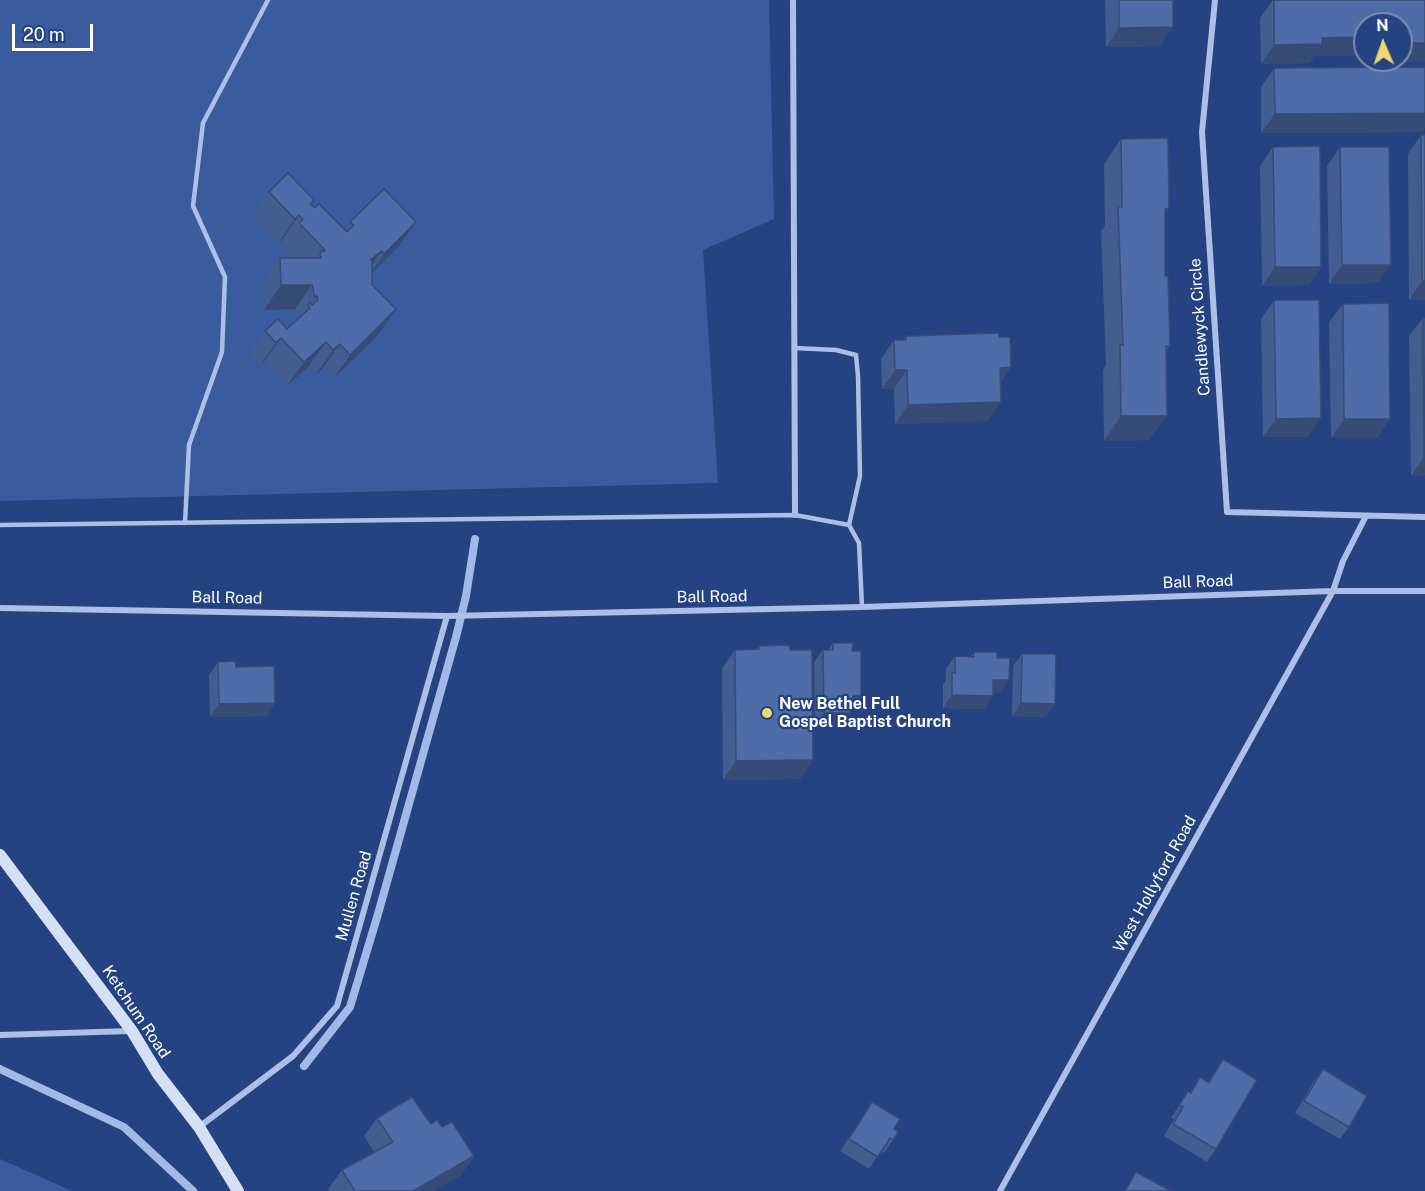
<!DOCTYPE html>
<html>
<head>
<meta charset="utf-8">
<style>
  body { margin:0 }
  #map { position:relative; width:1425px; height:1191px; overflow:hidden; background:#254380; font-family:"Public Sans",sans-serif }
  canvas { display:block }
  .north { position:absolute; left:1353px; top:12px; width:60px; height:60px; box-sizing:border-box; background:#254380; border:2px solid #7c8eb3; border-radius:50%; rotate:358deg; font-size:16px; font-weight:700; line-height:24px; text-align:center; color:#fff }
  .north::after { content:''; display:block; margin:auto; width:21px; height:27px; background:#f0d970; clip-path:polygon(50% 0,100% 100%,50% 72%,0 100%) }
  .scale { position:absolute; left:12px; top:24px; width:81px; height:27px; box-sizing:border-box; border:3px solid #fff; border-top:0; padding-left:8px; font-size:18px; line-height:21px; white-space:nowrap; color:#fff; -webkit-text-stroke:4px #254380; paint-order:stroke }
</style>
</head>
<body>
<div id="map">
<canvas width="1425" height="1191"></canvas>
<div class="north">N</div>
<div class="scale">20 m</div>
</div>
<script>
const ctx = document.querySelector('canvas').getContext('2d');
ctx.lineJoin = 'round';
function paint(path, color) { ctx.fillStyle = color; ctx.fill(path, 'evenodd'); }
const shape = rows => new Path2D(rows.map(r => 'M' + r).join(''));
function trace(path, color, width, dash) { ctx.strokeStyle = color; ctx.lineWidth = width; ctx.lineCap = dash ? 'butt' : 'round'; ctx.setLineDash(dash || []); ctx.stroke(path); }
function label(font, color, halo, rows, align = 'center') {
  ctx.font = font + ' "Public Sans",sans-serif'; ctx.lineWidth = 4.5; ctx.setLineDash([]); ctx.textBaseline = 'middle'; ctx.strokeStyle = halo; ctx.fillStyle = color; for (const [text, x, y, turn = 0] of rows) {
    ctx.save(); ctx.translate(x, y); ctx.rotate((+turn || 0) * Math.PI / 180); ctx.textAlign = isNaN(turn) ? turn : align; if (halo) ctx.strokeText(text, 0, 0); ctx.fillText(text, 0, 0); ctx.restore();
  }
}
paint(shape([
  [0,0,769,0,774,219,703,250,718,483,0,501],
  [0,1159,72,1191,0,1191]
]), '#3a5b9d');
trace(shape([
  [304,1066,350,1007,378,914,456,637,466,596,475,539],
  [0,1069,124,1127,193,1191]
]), '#a0b9e7', 8);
trace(shape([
  [794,348,836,350,856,355,858,376,860,476,849,525],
  [185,523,189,445,222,352,225,277,193,206,203,123,268,0],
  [0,525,795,515,849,525,859,543,862,607]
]), '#acc0e6', 4.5);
trace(shape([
  [793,0,795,515],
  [1215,0,1202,132,1227,512,1425,517],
  [0,608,447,616,862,607,1333,591,1425,591],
  [0,1035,131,1031],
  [199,1127,293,1056,337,1006,447,616],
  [1000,1191,1333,591,1343,561,1366,516]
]), '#acc0e6', 6);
trace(shape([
  [0,855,132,1031,158,1074,199,1127,238,1191]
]), '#d5e0f6', 12);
paint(shape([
  [1105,0,1175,0,1173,3,1160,46,1106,47],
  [1273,0,1425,0,1425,62,1373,62,1374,60,1401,60,1401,24,1365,24,1365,56,1314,56,1309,63,1261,64,1260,18],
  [1425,67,1425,127,1422,132,1261,133,1261,87,1274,68],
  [1421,135,1425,300,1409,300,1408,154],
  [1121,139,1165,215,1165,276,1170,345,1166,351,1149,440,1104,441,1103,370,1106,365,1101,231,1105,226,1104,164],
  [1273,147,1321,267,1308,285,1262,286,1260,166],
  [1340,147,1378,283,1329,284,1327,166],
  [269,192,314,200,311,204,345,230,350,222,399,246,372,273,372,285,379,334,333,379,322,369,316,374,309,366,287,386,264,362,259,367,248,355,265,331,287,329,297,320,295,309,264,310,263,282,280,258,292,258,282,248,285,243,282,240,278,243,252,217],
  [1274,300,1308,437,1263,437,1261,319],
  [1343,304,1390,419,1377,438,1331,438,1329,322],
  [1423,318,1425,318,1425,475,1411,476,1409,336],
  [906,336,999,337,1011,367,1000,383,988,421,895,424,894,388,882,389,881,359,894,340,903,340],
  [833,643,852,709,850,709,850,713,841,725,815,725,814,662,823,650,828,650],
  [759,646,790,650,813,760,800,779,723,780,722,668,735,650,757,649],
  [974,652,997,658,1000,693,993,692,993,696,984,709,943,708,943,685,946,681,946,669,955,656,971,657],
  [1022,654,1046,717,1012,716,1013,666],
  [218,662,236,667,275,703,267,716,210,717,209,675],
  [1223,1059,1216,1149,1207,1162,1164,1136,1174,1119,1171,1118,1188,1091,1190,1093,1200,1077,1208,1082],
  [1323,1069,1349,1127,1340,1139,1295,1113,1314,1081],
  [872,1102,894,1129,893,1140,884,1153,881,1151,869,1169,840,1151],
  [377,1118,431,1124,442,1127,474,1156,461,1175,433,1191,330,1191,328,1189,342,1170,374,1152,364,1136]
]), '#425d90');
paint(shape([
  [1173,27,1160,46,1106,47,1119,28],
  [1365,37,1365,56,1314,56,1309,63,1261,64,1274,45,1322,38],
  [1401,43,1425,43,1425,62,1373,62,1375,60,1401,60],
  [1425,113,1425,127,1422,132,1261,133,1275,114],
  [299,215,282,240,278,243,295,219],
  [416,222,399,246,367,278,384,254],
  [382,251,365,275,370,260],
  [1342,265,1391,265,1378,283,1329,284],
  [1275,267,1321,267,1308,285,1262,286],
  [1422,281,1425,281,1425,300,1409,300],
  [281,285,312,285,295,309,264,310],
  [396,309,379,334,333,379,350,355],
  [281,338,264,362,259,367,276,343],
  [326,342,309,366,287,386,304,362],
  [340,344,322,369,316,374,333,350],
  [1011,367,998,386,1000,368],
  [895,370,907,370,894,388,882,389],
  [1001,402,988,421,895,424,908,405],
  [1121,416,1167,416,1149,440,1104,441],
  [1321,418,1308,437,1263,437,1276,419],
  [1344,419,1390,419,1377,438,1331,438],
  [1424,457,1425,457,1425,475,1411,476],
  [993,680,1009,680,1000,693,984,692],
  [952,695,993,696,984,709,943,708],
  [853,696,861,696,852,709,848,709,850,713,841,725,815,725,824,713],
  [275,703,267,716,210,717,219,704],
  [1021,703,1055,704,1046,717,1012,716],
  [813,760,800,779,723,780,736,761],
  [474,1156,461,1175,433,1191,413,1191]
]), '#364c76');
const building = shape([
  [1119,0,1173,0,1173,27,1119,28,1119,0],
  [1274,0,1425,0,1425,43,1401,43,1401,24,1365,24,1365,37,1322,38,1322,44,1274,45,1274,0],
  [1425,67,1425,113,1275,114,1274,68,1425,67],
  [1421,135,1425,135,1425,281,1422,281,1421,135],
  [1168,138,1169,208,1165,209,1165,276,1168,276,1170,345,1166,346,1167,416,1121,416,1120,345,1123,345,1118,207,1122,207,1121,139,1168,138],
  [1320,146,1321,267,1275,267,1273,147,1320,146],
  [1340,147,1389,147,1391,265,1342,265,1340,147],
  [288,173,314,200,310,204,315,208,319,204,347,232,354,225,350,222,384,189,416,222,384,254,382,251,370,260,372,260,372,285,396,309,350,355,340,344,333,350,326,342,304,362,281,338,276,343,265,331,278,319,287,329,310,308,308,305,310,302,312,305,318,300,317,296,315,297,312,285,281,285,280,258,321,258,320,254,322,250,324,252,325,250,299,223,303,220,299,215,295,219,269,192,288,173],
  [1274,300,1319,300,1321,418,1276,419,1274,300],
  [1389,303,1390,419,1344,419,1343,304,1389,303],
  [1423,318,1425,318,1425,457,1424,457,1423,318],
  [999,333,999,337,1010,337,1011,367,1000,368,1001,402,908,405,907,370,895,370,894,340,906,340,906,336,999,333],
  [833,643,853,643,852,651,861,651,861,696,853,696,853,701,850,700,850,713,824,713,823,650,833,650,833,643],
  [789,645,790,650,812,650,813,760,736,761,735,650,759,649,759,646,789,645],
  [974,652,997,652,997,658,1010,658,1009,680,993,680,993,696,952,695,952,672,955,673,955,656,974,657,974,652],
  [1022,654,1056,654,1055,704,1021,703,1022,654],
  [235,661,236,667,274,666,275,703,219,704,218,662,235,661],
  [1223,1059,1257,1080,1216,1149,1173,1124,1183,1107,1179,1105,1188,1091,1191,1093,1200,1077,1209,1083,1223,1059],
  [1323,1069,1367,1096,1349,1127,1304,1101,1323,1069],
  [412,1097,431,1124,437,1120,442,1127,452,1122,474,1156,413,1191,355,1191,342,1170,393,1142,377,1118,412,1097],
  [872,1102,900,1119,894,1129,898,1132,893,1140,890,1138,878,1157,849,1139,872,1102],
  [1136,1172,1171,1191,1125,1191,1136,1172]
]);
paint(building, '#4d6ca8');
trace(building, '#364c76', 1.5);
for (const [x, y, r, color] of [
  [767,713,6,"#f0d970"]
]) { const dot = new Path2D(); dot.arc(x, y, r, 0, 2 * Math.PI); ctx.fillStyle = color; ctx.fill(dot); trace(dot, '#254380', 2); }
label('16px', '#fff', '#254380', [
  ["Candlewyck Circle",1200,327,-94],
  ["Ball Road",1198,582,-2],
  ["Ball Road",712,597,-1],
  ["Ball Road",227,598,1],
  ["West Hollyford Road",1155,884,-61],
  ["Mullen Road",354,896,-74],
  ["Ketchum Road",136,1012,56]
]);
label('bold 16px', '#fff', '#254380', [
  ["New Bethel Full",779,704],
  ["Gospel Baptist Church",779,722]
], 'left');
</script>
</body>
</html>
